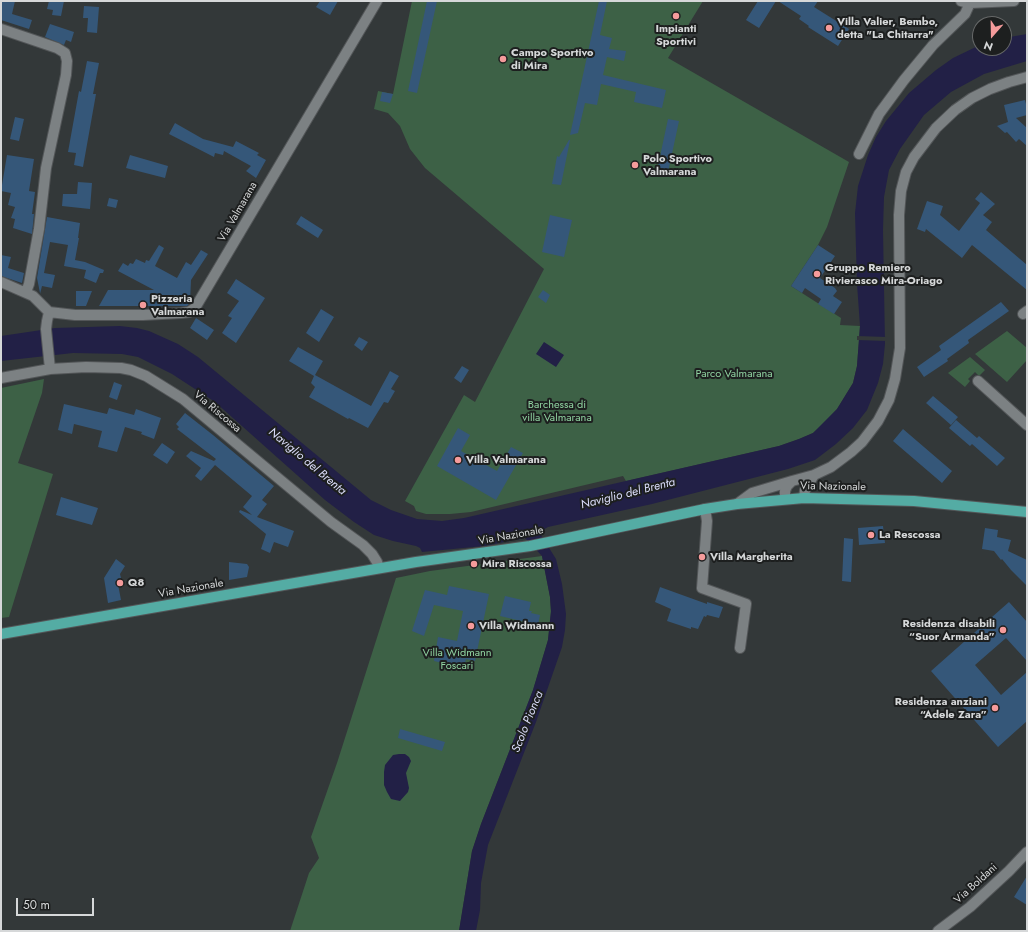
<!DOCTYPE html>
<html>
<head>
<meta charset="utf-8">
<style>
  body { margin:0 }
  #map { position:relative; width:1028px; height:932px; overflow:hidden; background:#333839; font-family:Jost,sans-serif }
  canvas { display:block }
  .frame { position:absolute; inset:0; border:2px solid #d6d8d9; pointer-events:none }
  .north { position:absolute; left:972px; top:16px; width:40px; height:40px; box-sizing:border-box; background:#1d1f1f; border:1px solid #676969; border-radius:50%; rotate:200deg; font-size:11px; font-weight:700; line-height:16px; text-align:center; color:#d6d8d9 }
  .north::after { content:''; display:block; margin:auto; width:14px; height:18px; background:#f59b9b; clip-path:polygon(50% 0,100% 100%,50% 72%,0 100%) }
  .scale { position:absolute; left:16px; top:898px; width:78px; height:18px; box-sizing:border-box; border:2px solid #d6d8d9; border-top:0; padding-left:5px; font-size:12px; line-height:14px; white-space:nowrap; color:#d6d8d9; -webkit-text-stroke:3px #1d1f1f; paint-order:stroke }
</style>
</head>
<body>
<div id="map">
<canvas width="1028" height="932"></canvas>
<div class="frame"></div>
<div class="north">N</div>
<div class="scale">50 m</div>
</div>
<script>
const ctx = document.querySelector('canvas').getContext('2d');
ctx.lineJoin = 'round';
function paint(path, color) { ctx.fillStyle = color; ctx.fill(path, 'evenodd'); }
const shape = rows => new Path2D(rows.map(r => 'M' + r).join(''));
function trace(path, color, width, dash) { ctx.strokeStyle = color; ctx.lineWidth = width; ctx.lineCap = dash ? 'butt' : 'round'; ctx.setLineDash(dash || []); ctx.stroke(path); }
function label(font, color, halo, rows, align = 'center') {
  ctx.font = font + ' Jost,sans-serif'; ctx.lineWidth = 4; ctx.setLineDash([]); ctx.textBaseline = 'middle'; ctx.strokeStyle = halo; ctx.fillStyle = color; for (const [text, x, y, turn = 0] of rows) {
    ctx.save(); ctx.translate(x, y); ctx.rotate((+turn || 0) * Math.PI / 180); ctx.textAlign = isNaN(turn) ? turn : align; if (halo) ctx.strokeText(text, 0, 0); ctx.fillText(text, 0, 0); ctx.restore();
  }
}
paint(shape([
  [412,1,703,1,668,58,849,162,827,227,818,245,791,286,841,318,840,325,860,326,857,366,853,383,837,409,821,426,813,433,799,439,779,446,626,481,623,476,471,512,450,514,426,514,416,511,414,506,405,501,464,395,475,402,544,269,425,168,410,149,400,126,388,113,374,109,378,91,393,94],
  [1007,331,1027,348,1027,360,1007,382,975,354],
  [970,357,985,370,979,376,975,372,968,379,970,381,965,387,948,373],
  [44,379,42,393,18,463,53,474,9,617,1,618,1,388],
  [542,556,550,597,551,612,548,640,533,690,481,824,472,851,459,931,290,931,309,873,319,858,311,837,337,763,396,578,430,571]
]), '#3d6146');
paint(shape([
  [1027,34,1027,61,984,74,951,92,924,115,900,149,889,170,884,197,883,230,885,344,883,364,878,383,867,410,853,428,836,444,815,460,788,469,652,504,548,527,543,530,541,535,556,559,562,584,566,614,565,630,562,647,536,722,488,845,481,883,480,910,476,931,459,931,472,851,481,824,533,690,548,640,551,611,550,597,542,556,525,538,484,546,422,552,420,548,416,546,393,541,374,535,354,522,325,500,215,402,172,374,138,357,122,354,73,353,1,361,1,336,55,328,120,326,137,328,149,331,178,344,198,357,371,500,391,510,417,519,442,521,464,518,779,446,799,439,813,433,837,409,853,383,857,366,860,326,857,284,855,213,858,186,868,155,876,137,886,121,909,93,936,70,953,58,980,45,980,48,1004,48,1004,38],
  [544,342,564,355,556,367,536,354],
  [399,754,405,754,409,757,411,761,406,773,409,788,408,792,400,801,391,799,387,792,384,785,384,772,385,765,393,755]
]), '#222046');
paint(shape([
  [857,336,887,337,887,341,857,340]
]), '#333839');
paint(shape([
  [1,1,15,1,12,14,32,20,29,29,1,20],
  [49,1,64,1,61,16,52,15,53,10,47,9],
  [320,1,338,1,330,15,316,7],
  [427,1,437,1,417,93,408,91],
  [599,1,607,1,600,35,612,38,609,49,626,51,624,61,607,57,603,75,666,90,662,108,634,102,636,92,601,84,597,105,585,103,578,133,570,135],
  [758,1,776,1,759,28,746,20],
  [778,1,818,1,814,7,849,29,838,46,808,27,809,26,799,19,801,16],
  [84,6,99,7,97,33,87,32,88,18,83,18],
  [50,24,74,32,71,42,66,40,64,45,45,37],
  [87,61,99,63,93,94,96,94,83,167,74,165,76,153,68,152,79,91,81,92],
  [382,92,393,94,390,103,380,101],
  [1025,100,1027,108,1027,115,1016,118,1027,128,1027,146,1019,139,1016,142,1007,132,1005,133,997,126,1008,122,1004,105],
  [15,117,24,119,19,141,10,139],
  [668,119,679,121,667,177,656,175],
  [175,123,203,139,233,147,236,141,259,153,257,155,266,160,256,178,246,171,251,166,224,151,223,155,215,153,214,157,169,134],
  [569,140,570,140,561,185,552,184,557,156,559,157],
  [7,155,34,159,29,191,35,192,32,214,34,214,32,234,13,228,15,219,11,218,15,207,8,205,11,193,1,191],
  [130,155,168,166,165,178,126,168],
  [78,182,92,183,90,209,62,206,63,194,77,194],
  [981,192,995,204,983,215,992,222,986,230,1027,265,1027,290,972,245,962,258,926,229,925,232,917,229,927,201,943,206,940,215,959,231,980,203,975,199],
  [109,198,118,200,116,208,107,206],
  [550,215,572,220,564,257,542,252],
  [301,216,323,230,318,238,296,224],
  [47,217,80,223,78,238,79,238,75,260,85,262,104,270,103,273,100,273,96,283,84,278,86,270,64,266,68,245,50,242,44,273,55,275,52,288,42,286,40,294,40,293,37,278],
  [159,245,164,248,155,266,177,278,186,262,191,265,201,250,208,254,191,280,190,303,187,306,99,306,108,290,154,290,118,271,123,263,128,266,130,263,133,264,136,259,145,263,146,260,149,261],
  [818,245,835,256,820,278,835,288,837,291,833,296,842,302,834,314,818,304,821,299,805,288,802,293,791,286],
  [1,255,11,257,8,268,24,273,22,283,1,276],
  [236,279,265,298,236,343,222,333,232,318,228,316,239,301,227,293],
  [543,290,550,295,546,303,538,297],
  [76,291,92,291,86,306,76,306],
  [1001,302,1009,311,968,340,969,343,947,359,948,361,924,377,917,367,941,350,939,346],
  [321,309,334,317,319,342,306,333],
  [196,318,214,330,207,340,190,328],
  [359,337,368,342,362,351,354,345],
  [298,347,323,361,315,375,371,406,390,371,399,376,391,389,395,391,388,403,384,402,368,428,349,418,348,419,309,397,315,387,311,383,314,376,289,361],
  [462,366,469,370,461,383,454,378],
  [114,382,122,385,117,400,109,397],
  [933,396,958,417,951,425,926,403],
  [64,404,107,414,109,408,134,415,136,409,161,418,154,439,141,434,142,432,125,427,117,452,98,447,102,431,74,424,72,434,58,430],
  [185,413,213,435,274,486,262,500,267,504,257,517,294,531,288,547,274,542,270,553,261,549,266,534,239,512,240,510,252,515,243,507,252,496,215,465,201,481,195,476,201,468,186,456,191,451,214,461,216,459,177,429,179,427,176,424],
  [956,420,977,438,979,436,1005,458,997,466,972,444,970,446,949,428],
  [458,428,470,435,461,451,497,471,511,447,523,453,496,500,437,466],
  [903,429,952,471,942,483,893,441],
  [162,443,175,452,167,464,153,455],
  [61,497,98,508,92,525,56,515],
  [883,526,885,543,859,545,858,528],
  [985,528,998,530,997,537,1011,540,1008,551,1027,560,1027,586,1011,570,1002,559,1001,560,994,551,982,549],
  [844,538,853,539,851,582,842,581],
  [116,559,125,566,120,574,121,578,117,579,121,600,108,603,104,578],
  [229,562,247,564,249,567,247,577,229,580],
  [449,586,489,594,475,661,466,659,464,668,434,661,438,637,457,641,463,611,434,605,424,636,412,631,425,590,447,595],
  [660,587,707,604,707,602,723,607,719,618,707,615,706,617,704,616,698,629,691,627,691,629,667,621,671,609,655,602],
  [505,596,531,602,529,611,532,611,531,613,540,615,538,625,500,616],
  [1009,602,1027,622,1027,661,1006,638,975,665,1001,695,1027,672,1027,721,998,747,931,671],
  [400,729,445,742,442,751,398,738],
  [1027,876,1027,905,1014,897]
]), '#355779');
const minor = shape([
  [961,1,970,3,1014,1],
  [1,29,57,48,65,53,67,61,66,75,46,168,39,229,29,284,26,292],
  [859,154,879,114,904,80,933,45,965,14,970,3],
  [1,282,33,296,49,312,75,315,143,315,181,313,189,312,195,308,377,1],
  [49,312,47,321,46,329,50,369],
  [1023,314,1027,311],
  [1,378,50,369,86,367,121,368,131,370,146,376,183,399,331,522,363,545,372,554,377,562,379,568],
  [978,381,1027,425],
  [804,498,805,490,814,475],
  [785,499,785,491,787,486,792,481,814,475,831,467,851,452,862,442,878,421,889,400,895,379,900,348,899,215,901,191,906,172,914,157,936,128,955,110,972,98,990,89,1009,82,1027,77],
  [737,504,752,493,792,481],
  [705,509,707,521,702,588,746,604,740,648],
  [938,931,970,907,1009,871,1027,852]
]);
const major = shape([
  [1,634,416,562,530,546,705,509,737,504,804,498,914,501,1027,512]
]);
trace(minor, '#535658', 12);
trace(major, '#535658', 12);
trace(minor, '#7c8183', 10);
trace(major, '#54aca4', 10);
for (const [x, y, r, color] of [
  [676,16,4,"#f59b9b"],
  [829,28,4,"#f59b9b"],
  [503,59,4,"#f59b9b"],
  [635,165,4,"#f59b9b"],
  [817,274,4,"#f59b9b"],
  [143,305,4,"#f59b9b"],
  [458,460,4,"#f59b9b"],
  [871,535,4,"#f59b9b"],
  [702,557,4,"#f59b9b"],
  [474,564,4,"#f59b9b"],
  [120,583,4,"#f59b9b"],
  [471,626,4,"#f59b9b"],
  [1003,630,4,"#f59b9b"],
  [995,708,4,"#f59b9b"]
]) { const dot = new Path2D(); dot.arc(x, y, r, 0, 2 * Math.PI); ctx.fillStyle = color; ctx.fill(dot); trace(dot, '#1d1f1f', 1.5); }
label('bold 11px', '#d6d8d9', '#1d1f1f', [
  ["Villa Valier, Bembo,",837,22],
  ["detta \"La Chitarra\"",837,35],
  ["Impianti",676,29,"center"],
  ["Sportivi",676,42,"center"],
  ["Campo Sportivo",511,53],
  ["di Mira",511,66],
  ["Polo Sportivo",643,159],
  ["Valmarana",643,172],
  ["Gruppo Remiero",825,268],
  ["Rivierasco Mira-Oriago",825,281],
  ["Pizzeria",151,299],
  ["Valmarana",151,312],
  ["Villa Valmarana",466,460],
  ["La Rescossa",879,535],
  ["Villa Margherita",710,557],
  ["Mira Riscossa",482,564],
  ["Q8",128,583],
  ["Residenza disabili",995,624,"right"],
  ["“Suor Armanda”",995,637,"right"],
  ["Villa Widmann",479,626],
  ["Residenza anziani",987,702,"right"],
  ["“Adele Zara”",987,715,"right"]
], 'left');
label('11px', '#d6d8d9', '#1d1f1f', [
  ["Via Valmarana",238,212,-60],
  ["Via Riscossa",217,412,40],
  ["Via Nazionale",833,487,1],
  ["Via Nazionale",511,536,-10],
  ["Via Nazionale",191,589,-10],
  ["Via Boldani",976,884,-42]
]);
label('11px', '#91d4a2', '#1d1f1f', [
  ["Parco Valmarana",734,374],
  ["Barchessa di",557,405],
  ["villa Valmarana",557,418],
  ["Villa Widmann",457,653],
  ["Foscari",457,666]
]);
label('italic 12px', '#dbddfa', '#1d1f1f', [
  ["Naviglio del Brenta",307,462,40],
  ["Naviglio del Brenta",628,494,-14],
  ["Scolo Pionca",528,722,-68]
]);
</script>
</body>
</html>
